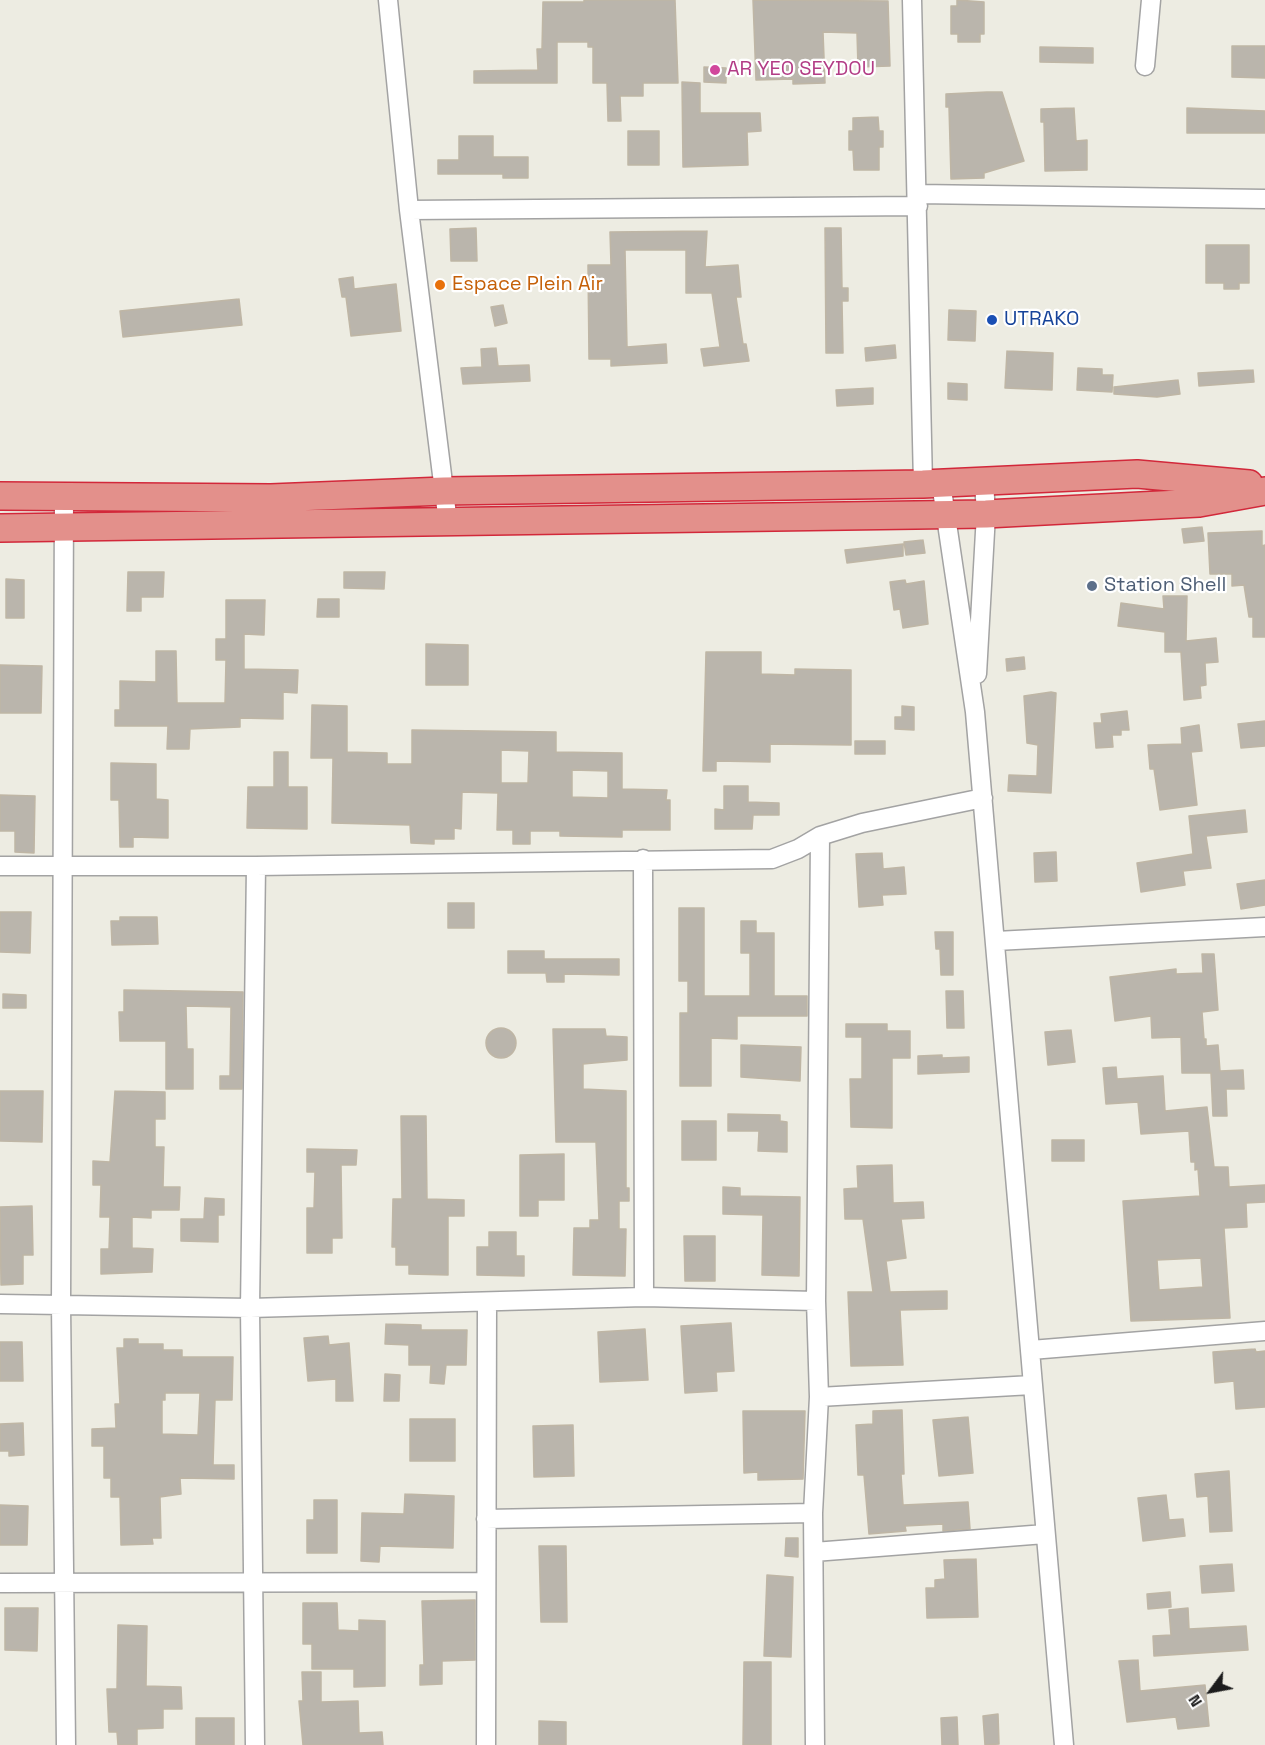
<!DOCTYPE html>
<html>
<head>
<meta charset="utf-8">
<style>
  body { margin:0 }
  #map { position:relative; width:1265px; height:1745px; overflow:hidden; background:#edece2; font-family:"Space Grotesk",sans-serif }
  canvas { display:block }
  .north { position:absolute; left:1181px; top:1661px; width:60px; height:60px; -webkit-text-stroke:4px #fff; paint-order:stroke; rotate:238deg; font-size:16px; font-weight:700; line-height:24px; text-align:center; color:#1c1c1c }
  .north::after { content:''; display:block; margin:auto; width:21px; height:27px; background:#1c1c1c; clip-path:polygon(50% 0,100% 100%,50% 72%,0 100%) }
</style>
</head>
<body>
<div id="map">
<canvas width="1265" height="1745"></canvas>
<div class="north">N</div>
</div>
<script>
const ctx = document.querySelector('canvas').getContext('2d');
ctx.lineJoin = 'round';
function paint(path, color) { ctx.fillStyle = color; ctx.fill(path, 'evenodd'); }
const shape = rows => new Path2D(rows.map(r => 'M' + r).join(''));
function trace(path, color, width, dash) { ctx.strokeStyle = color; ctx.lineWidth = width; ctx.lineCap = dash ? 'butt' : 'round'; ctx.setLineDash(dash || []); ctx.stroke(path); }
function label(font, color, halo, rows, align = 'center') {
  ctx.font = font + ' "Space Grotesk",sans-serif'; ctx.lineWidth = 4.5; ctx.setLineDash([]); ctx.textBaseline = 'middle'; ctx.strokeStyle = halo; ctx.fillStyle = color; for (const [text, x, y, turn = 0] of rows) {
    ctx.save(); ctx.translate(x, y); ctx.rotate((+turn || 0) * Math.PI / 180); ctx.textAlign = isNaN(turn) ? turn : align; if (halo) ctx.strokeText(text, 0, 0); ctx.fillText(text, 0, 0); ctx.restore();
  }
}
const building = shape([
  [584,0,675,0,678,83,643,83,643,96,620,96,621,121,608,121,607,83,593,83,593,47,588,47,588,42,557,42,557,83,474,83,474,71,538,70,537,49,542,49,543,2,584,2,584,0],
  [753,0,888,1,890,66,858,67,857,33,823,32,825,83,793,84,793,79,756,80,753,0],
  [957,0,984,2,984,34,980,34,980,42,958,42,958,34,951,34,951,6,957,6,957,0],
  [1232,46,1265,46,1265,78,1232,77,1232,46],
  [1040,47,1093,48,1093,63,1040,62,1040,47],
  [704,67,726,68,726,83,704,82,704,67],
  [682,82,700,83,700,113,760,113,761,131,747,132,748,165,683,167,682,82],
  [987,92,1002,92,1024,161,984,173,984,178,951,179,949,107,946,107,946,94,987,92],
  [1074,108,1076,141,1087,140,1087,170,1045,171,1044,122,1041,122,1041,109,1074,108],
  [1187,108,1265,111,1265,133,1187,133,1187,108],
  [878,117,879,131,883,131,883,147,879,147,879,170,854,170,853,150,849,150,849,131,853,131,853,118,878,117],
  [628,131,659,131,659,165,628,165,628,131],
  [459,136,493,136,493,157,528,157,528,178,503,178,503,174,438,174,438,160,459,160,459,136],
  [476,228,477,261,451,261,450,229,476,228],
  [825,228,841,228,842,288,848,288,848,301,842,301,843,353,826,353,825,228],
  [707,231,705,267,738,265,741,297,736,297,743,344,746,344,749,361,704,366,701,349,720,347,712,293,686,293,686,250,625,250,627,347,666,344,667,363,611,366,611,359,589,359,588,265,611,265,610,232,707,231],
  [1206,245,1249,245,1249,283,1239,283,1239,289,1224,289,1224,283,1206,283,1206,245],
  [353,277,354,289,396,284,401,331,351,336,346,297,342,297,339,279,353,277],
  [239,299,242,325,123,337,120,311,239,299],
  [503,305,507,323,495,326,491,307,503,305],
  [949,310,976,311,975,341,948,340,949,310],
  [895,345,896,358,866,361,865,348,895,345],
  [496,348,498,366,529,365,530,381,463,384,461,368,482,367,481,349,496,348],
  [1007,351,1053,353,1052,390,1005,388,1007,351],
  [1078,368,1102,369,1102,375,1113,375,1112,392,1077,390,1078,368],
  [1253,370,1254,382,1199,386,1198,373,1253,370],
  [1178,380,1180,394,1157,397,1114,394,1114,387,1178,380],
  [948,383,967,384,967,400,948,399,948,383],
  [873,388,873,404,837,406,836,390,873,388],
  [1202,527,1204,541,1184,543,1182,529,1202,527],
  [1262,531,1262,546,1265,545,1265,637,1253,637,1253,617,1249,617,1244,585,1232,586,1232,574,1210,574,1208,533,1262,531],
  [923,540,925,553,906,555,904,542,923,540],
  [903,544,903,556,847,563,845,550,903,544],
  [128,572,164,572,163,597,141,597,141,611,127,611,128,572],
  [344,572,385,572,384,589,344,588,344,572],
  [6,579,24,580,24,618,6,618,6,579],
  [905,580,906,584,924,581,928,624,903,628,900,609,894,610,890,582,905,580],
  [1163,596,1187,596,1186,641,1216,638,1218,662,1205,663,1206,685,1200,686,1201,698,1184,700,1181,652,1165,652,1165,632,1118,626,1121,603,1164,609,1163,596],
  [318,599,339,599,339,617,317,617,318,599],
  [226,600,265,600,264,635,244,634,244,669,298,670,297,693,283,692,283,719,240,718,240,727,190,729,189,749,167,749,168,726,115,726,115,710,120,710,120,681,156,682,156,651,176,651,177,703,225,703,226,660,216,660,216,639,226,639,226,600],
  [426,644,468,645,468,685,426,685,426,644],
  [706,652,761,652,761,674,795,675,795,669,851,670,851,745,770,744,770,762,716,761,716,771,703,771,706,652],
  [1024,657,1025,669,1007,671,1006,659,1024,657],
  [0,665,42,666,41,713,0,713,0,665],
  [1051,692,1056,693,1051,793,1008,791,1009,775,1037,776,1038,745,1027,743,1024,696,1051,692],
  [312,705,347,706,347,752,387,753,387,764,412,764,412,730,556,732,556,752,622,753,622,789,667,790,666,800,670,800,670,830,622,830,622,837,560,836,560,831,530,831,530,844,513,844,513,830,497,830,498,793,462,792,461,829,454,828,454,839,434,839,434,844,411,843,410,825,332,823,333,758,311,758,312,705],
  [501,750,529,751,528,783,501,783,501,750],
  [572,770,608,771,608,798,572,797,572,770],
  [902,706,914,707,914,730,895,729,895,717,902,717,902,706],
  [1127,711,1129,730,1121,730,1121,735,1112,735,1113,747,1096,748,1094,723,1102,723,1101,714,1127,711],
  [1265,721,1265,746,1241,748,1238,724,1265,721],
  [1199,725,1202,751,1191,752,1197,805,1160,810,1154,769,1150,769,1148,745,1182,744,1181,728,1199,725],
  [855,741,885,741,885,754,855,754,855,741],
  [274,752,288,752,288,787,307,787,307,829,247,828,248,787,274,787,274,752],
  [111,763,156,764,156,799,168,800,168,838,133,837,133,847,120,847,119,800,111,800,111,763],
  [724,786,748,786,748,802,779,803,779,815,753,815,752,829,715,829,715,809,724,810,724,786],
  [0,795,35,796,34,853,15,852,15,831,0,831,0,795],
  [1245,810,1247,832,1206,836,1211,868,1183,871,1185,885,1141,892,1137,863,1193,854,1189,816,1245,810],
  [1056,852,1057,881,1035,882,1034,853,1056,852],
  [882,853,883,869,904,867,906,894,882,895,883,905,859,907,856,854,882,853],
  [1265,880,1265,905,1241,909,1237,884,1265,880],
  [448,903,474,903,474,928,448,928,448,903],
  [679,908,704,908,704,996,750,996,750,953,741,953,741,921,756,921,756,933,774,933,774,996,807,996,807,1016,737,1016,737,1039,711,1038,711,1086,680,1086,680,1013,688,1013,688,981,679,981,679,908],
  [0,912,31,912,30,953,0,952,0,912],
  [120,917,157,917,158,944,112,945,111,921,120,921,120,917],
  [935,932,953,932,953,975,941,975,940,949,936,949,935,932],
  [508,951,544,951,544,959,619,959,619,975,564,974,564,982,547,982,546,973,508,973,508,951],
  [1202,954,1214,954,1218,1010,1202,1012,1204,1039,1206,1039,1206,1046,1218,1045,1220,1071,1243,1070,1244,1089,1226,1089,1227,1116,1213,1116,1211,1073,1182,1073,1181,1037,1152,1038,1151,1016,1115,1021,1110,977,1176,969,1176,974,1203,973,1202,954],
  [124,990,243,992,242,1089,220,1089,220,1076,230,1076,231,1007,186,1006,187,1049,193,1049,193,1089,166,1089,166,1041,120,1041,119,1012,124,1012,124,990],
  [946,991,963,991,964,1028,947,1028,946,991],
  [3,994,26,995,26,1008,3,1008,3,994],
  [846,1024,887,1024,887,1031,910,1031,910,1058,892,1058,892,1128,851,1127,850,1079,862,1079,862,1037,846,1037,846,1024],
  '486 1043a15 15 0 1 1 30 0a15 15 0 1 1-30 0Z',
  [553,1029,605,1029,606,1036,627,1037,627,1060,583,1064,583,1089,626,1091,626,1188,629,1188,629,1201,619,1201,619,1229,626,1229,625,1276,573,1275,574,1228,590,1228,590,1220,599,1220,596,1142,556,1142,553,1029],
  [1071,1030,1075,1062,1048,1065,1045,1032,1071,1030],
  [741,1045,801,1047,800,1081,741,1077,741,1045],
  [942,1055,942,1058,969,1057,969,1072,918,1074,918,1056,942,1055],
  [1116,1067,1117,1079,1163,1076,1165,1111,1207,1107,1214,1167,1228,1167,1229,1187,1265,1185,1265,1202,1246,1203,1247,1227,1224,1228,1230,1318,1131,1321,1123,1201,1200,1196,1198,1169,1195,1170,1195,1162,1191,1162,1189,1131,1141,1134,1138,1102,1106,1104,1103,1068,1116,1067],
  [1201,1258,1203,1287,1159,1290,1157,1260,1201,1258],
  [0,1091,43,1091,42,1142,0,1141,0,1091],
  [115,1091,165,1092,165,1119,155,1119,155,1147,164,1147,163,1187,180,1187,179,1210,151,1210,151,1218,132,1217,132,1248,153,1249,152,1272,101,1274,101,1249,109,1249,110,1217,100,1217,101,1185,93,1185,93,1161,110,1162,115,1091],
  [728,1114,780,1115,780,1121,787,1122,787,1152,758,1151,759,1131,728,1131,728,1114],
  [401,1116,426,1116,427,1199,464,1200,464,1216,448,1216,448,1275,409,1274,409,1265,396,1265,396,1247,392,1247,393,1199,402,1199,401,1116],
  [682,1121,716,1121,716,1160,682,1160,682,1121],
  [1052,1140,1084,1140,1084,1161,1052,1161,1052,1140],
  [307,1149,357,1150,356,1165,341,1165,342,1238,332,1238,332,1253,307,1253,307,1208,314,1208,315,1172,307,1172,307,1149],
  [564,1154,564,1200,538,1200,538,1216,520,1216,520,1155,564,1154],
  [892,1165,893,1203,923,1202,924,1218,901,1219,906,1258,886,1261,890,1292,947,1291,947,1309,900,1310,903,1365,851,1366,848,1292,873,1292,863,1219,845,1219,844,1189,858,1188,857,1166,892,1165],
  [723,1187,740,1188,740,1196,800,1197,799,1276,762,1275,763,1215,723,1214,723,1187],
  [205,1198,224,1199,224,1215,218,1215,218,1242,181,1241,181,1219,204,1219,205,1198],
  [32,1206,33,1255,23,1255,23,1284,1,1285,0,1207,32,1206],
  [489,1232,516,1232,516,1256,524,1256,524,1276,477,1275,477,1247,489,1247,489,1232],
  [684,1236,715,1236,715,1281,685,1281,684,1236],
  [731,1323,734,1371,716,1372,717,1391,685,1393,681,1326,731,1323],
  [386,1324,421,1325,421,1330,467,1330,466,1365,446,1365,444,1384,430,1383,431,1365,409,1365,409,1345,385,1344,386,1324],
  [645,1329,648,1380,600,1382,598,1332,645,1329],
  [328,1336,329,1345,349,1343,353,1401,336,1401,336,1379,308,1381,304,1338,328,1336],
  [124,1339,138,1339,138,1344,163,1344,163,1350,182,1350,182,1357,233,1357,232,1400,215,1400,213,1465,234,1465,234,1479,180,1478,181,1494,160,1497,161,1538,152,1538,153,1544,121,1545,120,1497,111,1497,111,1478,104,1478,104,1446,92,1446,92,1429,116,1428,115,1404,120,1404,117,1348,124,1348,124,1339],
  [165,1393,200,1393,198,1435,162,1434,162,1400,165,1400,165,1393],
  [0,1342,22,1342,23,1381,0,1381,0,1342],
  [1255,1349,1256,1352,1265,1351,1265,1407,1236,1409,1234,1381,1215,1383,1213,1352,1255,1349],
  [385,1374,400,1375,399,1401,384,1401,385,1374],
  [902,1410,904,1474,901,1474,903,1505,968,1502,970,1529,943,1531,943,1524,905,1526,906,1531,869,1534,864,1475,858,1475,856,1425,873,1424,873,1411,902,1410],
  [743,1411,805,1411,803,1479,758,1480,758,1472,744,1473,743,1411],
  [968,1417,973,1473,939,1476,933,1420,968,1417],
  [410,1419,455,1419,455,1461,410,1461,410,1419],
  [23,1423,24,1455,9,1456,9,1451,0,1451,0,1424,23,1423],
  [573,1425,574,1476,534,1477,533,1426,573,1425],
  [1229,1471,1232,1531,1210,1532,1208,1496,1197,1497,1195,1474,1229,1471],
  [405,1494,454,1496,453,1548,380,1546,379,1562,361,1561,362,1513,404,1514,405,1494],
  [1166,1495,1169,1520,1183,1519,1185,1536,1143,1541,1138,1498,1166,1495],
  [314,1500,337,1500,337,1553,307,1553,307,1520,314,1520,314,1500],
  [0,1505,28,1506,27,1545,0,1545,0,1505],
  [786,1538,798,1538,798,1557,785,1556,786,1538],
  [539,1546,566,1546,567,1622,541,1622,539,1546],
  [976,1559,978,1617,927,1618,926,1588,935,1588,935,1580,945,1579,944,1560,976,1559],
  [1232,1564,1234,1591,1202,1593,1200,1566,1232,1564],
  [767,1575,793,1577,791,1657,764,1656,767,1575],
  [1170,1592,1171,1607,1148,1609,1147,1594,1170,1592],
  [475,1600,475,1660,442,1661,442,1684,420,1685,420,1665,424,1665,422,1601,475,1600],
  [303,1603,337,1603,338,1630,359,1631,359,1620,385,1621,385,1686,354,1687,354,1669,312,1669,312,1644,303,1644,303,1603],
  [5,1608,38,1608,37,1651,5,1650,5,1608],
  [1188,1608,1189,1629,1246,1626,1248,1650,1154,1656,1153,1636,1171,1635,1169,1610,1188,1608],
  [118,1625,147,1626,146,1686,181,1687,182,1709,163,1709,163,1728,137,1729,137,1745,118,1745,117,1732,109,1732,107,1689,117,1689,118,1625],
  [1138,1660,1140,1691,1205,1685,1209,1726,1178,1729,1176,1717,1127,1722,1119,1661,1138,1660],
  [744,1662,771,1662,771,1745,743,1745,744,1662],
  [302,1672,321,1672,321,1702,358,1701,359,1733,382,1732,383,1745,303,1745,299,1701,303,1701,302,1672],
  [998,1714,999,1744,985,1745,983,1716,998,1714],
  [957,1717,958,1745,942,1745,941,1718,957,1717],
  [196,1718,234,1718,234,1745,196,1745,196,1718],
  [539,1721,566,1722,566,1745,539,1745,539,1721]
]);
paint(building, '#bab5ac');
trace(building, '#bfb6a5', 1.5);
const minor = shape([
  [388,0,409,210,448,523],
  [912,0,923,484],
  [1145,66,1151,0],
  [918,194,1265,199],
  [409,210,918,206],
  [941,483,975,712,1064,1745],
  [64,497,61,1305,66,1745],
  [977,674,986,514,984,482],
  [643,859,644,1297],
  [0,866,256,866,772,859,798,849,820,836,862,823,983,798],
  [996,941,1265,927],
  [0,1304,250,1308,644,1297,816,1301],
  [1031,1350,1265,1331],
  [819,1397,1032,1385],
  [486,1519,813,1513],
  [814,1552,1045,1534],
  [0,1583,486,1582],
  [255,1745,250,1308,256,866],
  [486,1745,487,1302],
  [815,1745,813,1513,819,1397,816,1301,820,836]
]);
const highway = shape([
  [0,496,271,498,444,491,923,484,1137,474,1249,484],
  [0,528,986,514,1199,503,1265,491]
]);
trace(minor, '#a3a3a3', 21);
trace(highway, '#d2283a', 30);
trace(minor, '#fff', 18);
trace(highway, '#e3908b', 27);
for (const [x, y, r, color] of [
  [715,70,6,"#d1479c"],
  [440,285,6,"#e8710a"],
  [992,320,6,"#1a4fb4"],
  [1092,586,6,"#5c6f8a"]
]) { const dot = new Path2D(); dot.arc(x, y, r, 0, 2 * Math.PI); ctx.fillStyle = color; ctx.fill(dot); trace(dot, '#fff', 2); }
label('20px', '#b23c85', '#fff', [
  ["AR YEO SEYDOU",727,70]
], 'left');
label('20px', '#c56008', '#fff', [
  ["Espace Plein Air",452,285]
], 'left');
label('20px', '#164399', '#fff', [
  ["UTRAKO",1004,320]
], 'left');
label('20px', '#4e5e75', '#fff', [
  ["Station Shell",1104,586]
], 'left');
</script>
</body>
</html>
